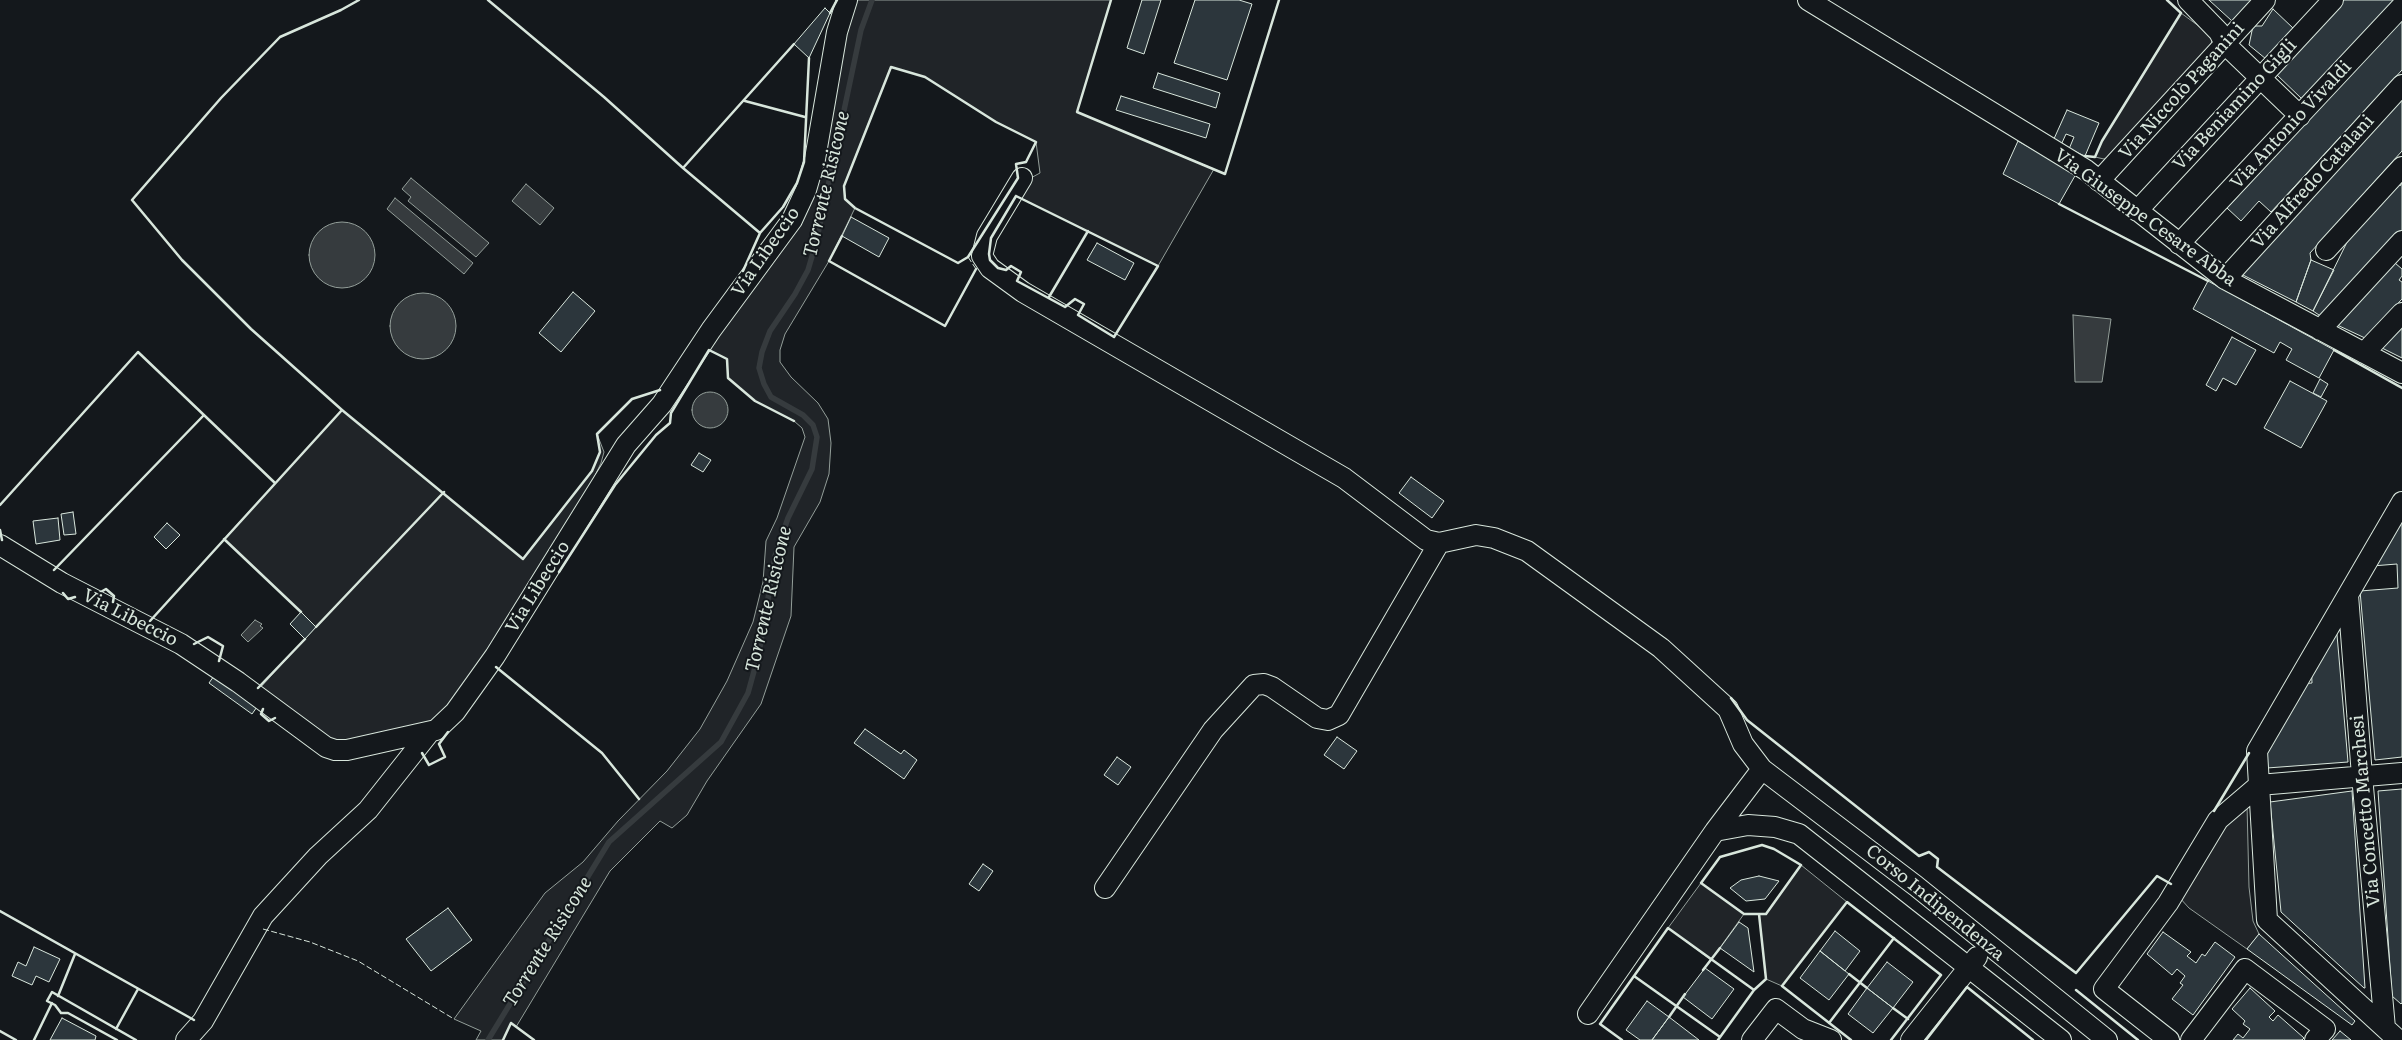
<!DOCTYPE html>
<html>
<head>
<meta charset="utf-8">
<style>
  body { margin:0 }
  canvas { display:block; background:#14181c }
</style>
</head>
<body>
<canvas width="2402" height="1040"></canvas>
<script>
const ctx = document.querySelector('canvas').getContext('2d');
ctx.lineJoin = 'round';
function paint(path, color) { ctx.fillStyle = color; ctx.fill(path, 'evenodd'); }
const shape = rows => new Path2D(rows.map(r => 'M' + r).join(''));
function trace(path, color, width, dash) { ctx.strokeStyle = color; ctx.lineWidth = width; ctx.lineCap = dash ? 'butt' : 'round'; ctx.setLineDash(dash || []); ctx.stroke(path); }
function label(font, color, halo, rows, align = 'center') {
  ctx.font = font + ' Literata,serif'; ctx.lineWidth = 4; ctx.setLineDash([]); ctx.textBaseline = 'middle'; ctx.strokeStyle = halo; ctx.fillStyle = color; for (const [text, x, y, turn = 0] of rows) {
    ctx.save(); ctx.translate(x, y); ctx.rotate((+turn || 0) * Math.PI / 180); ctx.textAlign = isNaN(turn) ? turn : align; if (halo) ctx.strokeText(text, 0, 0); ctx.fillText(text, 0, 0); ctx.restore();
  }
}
const green = shape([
  [857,0,1111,0,1077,112,1214,169,1158,266,1016,196,1027,180,1040,173,1036,142,996,122,925,77,891,67,844,186,845,199,855,208,829,261,785,334,780,350,780,362,791,377,818,403,828,419,831,443,829,474,820,502,794,547,791,616,761,704,707,781,687,815,672,828,660,821,610,871,516,1027,511,1023,503,1040,476,1040,481,1031,454,1019,545,893,583,862,618,821,667,771,700,729,727,681,753,622,763,582,766,541,777,518,805,437,802,428,794,421,755,401,728,378,727,359,709,350,739,304,783,247,857,0],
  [2181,13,2211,35,2212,44,2114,154,2104,159,2095,157,2102,141,2181,13],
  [342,410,523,559,592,471,600,452,597,434,604,452,601,463,591,484,463,691,432,726,347,743,327,740,259,689,316,627,224,539,342,410],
  [2247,804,2249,887,2253,921,2259,934,2247,949,2189,908,2179,897,2212,838,2247,804],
  [1801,865,1847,902,1782,986,1766,979,1759,914,1766,914,1801,865],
  [1701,883,1744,914,1711,960,1668,928,1701,883]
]);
paint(green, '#202428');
trace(green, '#939e99', 1);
const water = shape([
  [411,178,489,243,476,257,408,201,411,197,402,189,411,178],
  [526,184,554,208,540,225,512,201,526,184],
  [395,198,473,263,464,274,387,209,395,198],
  '309 255a33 33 0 1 1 66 0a33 33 0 1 1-66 0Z',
  '390 326a33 33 0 1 1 66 0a33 33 0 1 1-66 0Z',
  [2073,315,2111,319,2102,382,2075,382,2073,315],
  '692 410a18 18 0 1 1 36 0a18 18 0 1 1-36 0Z',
  [255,620,262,624,260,626,263,628,248,642,241,635,255,620]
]);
paint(water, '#363b3e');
trace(water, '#939e99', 1);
trace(shape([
  [488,1040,609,842,721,742,748,693,759,653,775,556,788,518,812,469,817,437,813,425,803,415,771,397,764,384,759,368,762,352,770,331,795,294,808,270,816,243,861,30,872,0]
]), '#363b3e', 5.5);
const building = shape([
  [1142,0,1161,0,1144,54,1127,48,1142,0],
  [1195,0,1239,0,1252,4,1227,80,1174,63,1195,0],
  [2209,0,2251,0,2232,21,2209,0],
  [2344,0,2394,0,2302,99,2276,74,2344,0],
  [825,8,830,13,809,58,794,44,825,8],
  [2273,9,2294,29,2266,59,2249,45,2253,26,2262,26,2273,9],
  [2402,19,2402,70,2271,212,2259,201,2241,221,2227,208,2402,19],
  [1158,73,1220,93,1216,108,1153,88,1158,73],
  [1121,96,1210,124,1206,138,1116,110,1121,96],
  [2402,98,2402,151,2310,253,2311,260,2296,302,2241,274,2402,98],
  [2067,110,2099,123,2085,156,2069,149,2074,137,2066,134,2061,145,2053,141,2067,110],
  [2018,141,2076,174,2059,204,2003,174,2018,141],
  [2402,183,2402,230,2322,317,2313,311,2351,234,2398,184,2400,186,2402,183],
  [851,217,889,238,879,257,842,236,851,217],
  [1097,243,1134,263,1125,280,1087,260,1097,243],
  [2311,260,2334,270,2313,311,2296,302,2311,260],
  [2395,263,2402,269,2402,276,2399,280,2402,282,2402,299,2365,338,2335,324,2395,263],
  [2208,281,2334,350,2319,378,2286,360,2292,349,2280,342,2274,353,2193,309,2208,281],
  [573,292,595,311,561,352,539,333,573,292],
  [2402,325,2402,358,2380,347,2402,325],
  [2232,337,2256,350,2236,385,2223,378,2216,391,2206,385,2232,337],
  [2320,379,2328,384,2321,397,2313,393,2320,379],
  [2290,381,2327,401,2301,448,2264,428,2290,381],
  [699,453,711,460,703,472,691,465,699,453],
  [1411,477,1444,501,1432,518,1399,493,1411,477],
  [2402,508,2402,757,2375,760,2360,591,2398,588,2397,564,2372,566,2402,508],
  [73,512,76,534,64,535,61,514,73,512],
  [58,518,60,540,36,544,33,521,58,518],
  [167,523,180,535,166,549,154,537,167,523],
  [301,612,316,627,305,639,290,624,301,612],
  [2336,623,2348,762,2267,768,2265,744,2300,684,2312,683,2311,661,2336,623],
  [216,673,259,704,252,714,209,683,216,673],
  [865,729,901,754,904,750,917,760,904,779,854,743,865,729],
  [1337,737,1357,751,1344,769,1324,755,1337,737],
  [1117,757,1131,767,1118,785,1104,775,1117,757],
  [2402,789,2402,1003,2401,1004,2392,996,2378,791,2402,789],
  [2352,791,2365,988,2364,988,2281,912,2270,802,2352,791],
  [983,864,993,871,979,891,969,884,983,864],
  [1759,876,1779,881,1765,899,1746,901,1730,888,1741,880,1759,876],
  [448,908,472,940,431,971,406,939,448,908],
  [1739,922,1748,928,1754,972,1720,948,1739,922],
  [1835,931,1860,951,1845,971,1820,951,1835,931],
  [2163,932,2191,952,2187,956,2196,963,2202,954,2205,956,2215,942,2235,957,2193,1015,2172,999,2183,985,2180,983,2185,976,2177,969,2172,975,2147,954,2163,932],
  [2259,934,2355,1021,2352,1025,2247,949,2259,934],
  [34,947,60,959,49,982,36,976,32,985,12,976,18,962,26,966,34,947],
  [1820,951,1849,974,1829,1000,1800,978,1820,951],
  [1887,962,1913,982,1893,1008,1867,988,1887,962],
  [1705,968,1734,989,1712,1019,1683,997,1705,968],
  [1867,988,1893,1008,1873,1033,1848,1014,1867,988],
  [2250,988,2275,1011,2269,1017,2273,1021,2278,1015,2304,1038,2302,1040,2233,1040,2238,1034,2243,1038,2250,1029,2243,1024,2245,1021,2232,1009,2250,988],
  [1647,1001,1669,1017,1652,1040,1640,1040,1626,1030,1647,1001],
  [1669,1017,1699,1040,1652,1040,1669,1017],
  [62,1018,96,1036,95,1040,50,1040,62,1018],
  [2340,1031,2351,1040,2332,1040,2340,1031]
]);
paint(building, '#2c363c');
trace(building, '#d8e6dc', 1);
const minor = shape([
  [1808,0,2086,170,2225,279,2402,373],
  [2188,0,2219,32,2225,44,2300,116],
  [1022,178,987,236,982,256,990,268,1023,292,1344,478,1426,540,1439,543,1476,535,1494,538,1527,551,1661,648,1728,709,1743,744,1762,769,1916,886,2107,1040],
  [2099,181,2265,0],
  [2137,211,2333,0],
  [2179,244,2402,6],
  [2326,250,2402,167],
  [2225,279,2402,85],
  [2320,330,2402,241],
  [2364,353,2402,313],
  [0,545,62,583,181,644,238,682,326,747,335,750,347,750,436,730,455,712,495,656,626,445,662,404,711,330,792,220,806,190,815,159,837,32,847,0],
  [2348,595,2362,776,2385,1028],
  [2259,785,2402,773],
  [1715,831,1748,825,1775,827,1799,834,2061,1040],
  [1105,888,1213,730,1254,685,1264,684,1272,687,1317,718,1328,720,1339,715,1439,543],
  [1588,1014,1715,831,1762,769],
  [186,1040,203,1021,263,916,318,856,368,810,429,733],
  [1752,1040,1776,1009,1803,1029,1831,1040],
  [1911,1040,1977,957],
  [2169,1040,2104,989,2168,903,2218,820,2259,785],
  [2191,1040,2245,969,2325,1029,2315,1040],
  [2398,1040,2267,920,2257,751,2402,502]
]);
trace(minor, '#d8e6dc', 22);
trace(minor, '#14181c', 20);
trace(shape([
  [968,257,976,269],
  [263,929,310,942,358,961,454,1019]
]), '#d8e6dc', 1, [6, 2.5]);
trace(shape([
  [359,0,341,10,280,37,221,98,132,200,182,260,251,329,342,410,523,559,592,471,600,452,597,434,632,399,660,390],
  [488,0,604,97,683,168,760,233],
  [1111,0,1077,112,1225,174,1279,0],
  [830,13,837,0],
  [891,67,925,77,996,122,1036,142,1026,162,1016,164,1018,178,968,257,958,263,855,208,845,199,844,186,891,67],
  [745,101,805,117],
  [2085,156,2095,157,2102,141,2181,13,2167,0],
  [683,168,794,44],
  [1016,196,1158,266,1114,337,1078,315,1084,304,1075,299,1065,307,1017,281,1021,272,1011,266,1006,270,998,268,990,260,989,254,991,238,1016,196],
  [2059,204,2208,281],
  [842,236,829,261,945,326,976,269],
  [743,271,760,233,783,207,797,183,804,162,809,58],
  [1049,297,1088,231],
  [2334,350,2402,388],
  [0,505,138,352,275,483],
  [0,530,2,540],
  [224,539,301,612],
  [54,570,204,415],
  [559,572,615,485,656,435,670,423,671,413,709,350,727,359,728,378,755,401,794,421],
  [63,593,68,599,75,597],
  [99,593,106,589,114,596,113,602],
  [150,621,342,410],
  [316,627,444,492],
  [194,644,208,637,223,646,219,661],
  [496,667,602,753,639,799],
  [258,688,305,639],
  [1731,698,1747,720,1919,856,1929,852,1938,859,1937,867,2076,973,2157,876,2171,884],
  [263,709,261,714,269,721,275,718],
  [422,753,429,765,445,757,439,744,448,732],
  [2214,811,2249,753],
  [0,911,194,1020],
  [1703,970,1720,948],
  [1849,974,1867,988],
  [1634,976,1720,1037],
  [2076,990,2138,1040],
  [58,996,75,954],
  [1893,1008,1908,1019],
  [1669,1017,1685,994],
  [1829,1023,1894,938],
  [116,1029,138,989],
  [0,1031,16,1040],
  [34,1040,52,1003],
  [117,1040,68,1013,61,1013,55,1005,47,1001,52,992,136,1040],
  [503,1040,511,1023,534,1040],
  [1622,1040,1600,1024,1668,928,1754,990],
  [1718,1040,1754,990,1766,979,1759,914,1766,914,1801,865,1774,849,1762,845,1720,857,1701,883,1744,914,1759,914],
  [1851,1040,1782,986,1847,902,1941,975,1891,1040],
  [1926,1040,1967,987,2033,1040]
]), '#d8e6dc', 2.5);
label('18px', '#d8e6dc', '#14181c', [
  ["Via Niccolò Paganini",2182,91,-48],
  ["Via Beniamino Gigli",2235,105,-47],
  ["Via Antonio Vivaldi",2291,125,-47],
  ["Via Alfredo Catalani",2313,182,-48],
  ["Via Giuseppe Cesare Abba",2145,218,36],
  ["Via Libeccio",766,252,-55],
  ["Via Libeccio",538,587,-58],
  ["Via Libeccio",130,618,27],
  ["Via Concetto Marchesi",2366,811,-95],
  ["Corso Indipendenza",1935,903,39]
]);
label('italic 19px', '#d8e6dc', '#14181c', [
  ["Torrente Risicone",827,184,-77],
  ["Torrente Risicone",769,599,-77],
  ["Torrente Risicone",548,942,-58]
]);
</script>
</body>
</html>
